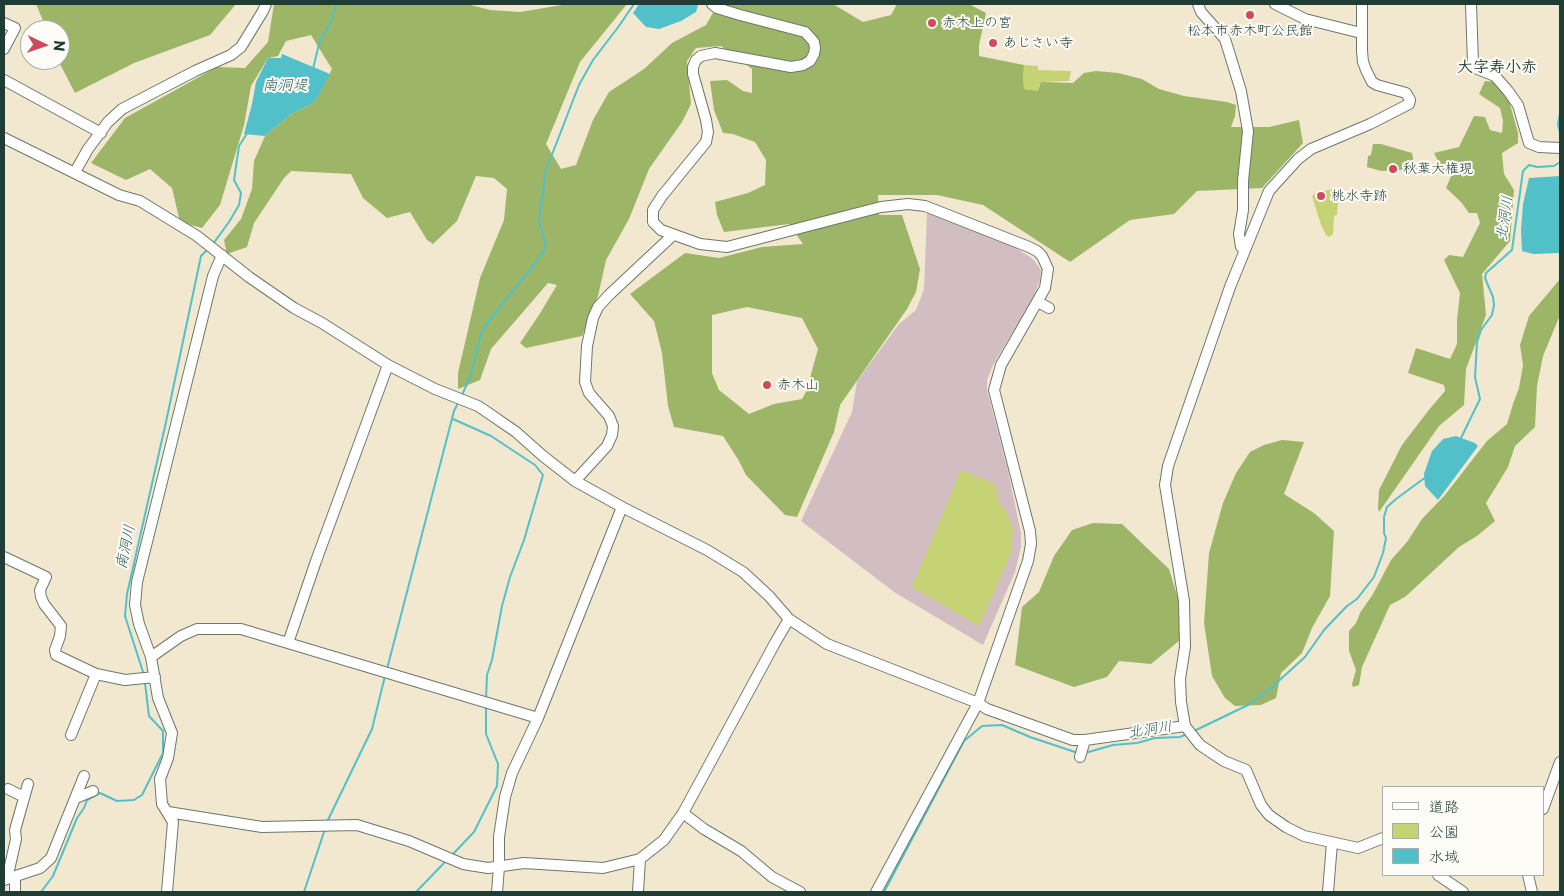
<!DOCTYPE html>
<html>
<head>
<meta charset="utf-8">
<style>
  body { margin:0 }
  #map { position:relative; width:1564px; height:896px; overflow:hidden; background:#f2e8d0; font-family:"Playpen Sans","Klee One",sans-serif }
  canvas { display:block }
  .frame { position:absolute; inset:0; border:5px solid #1f3d34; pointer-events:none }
  .legend { position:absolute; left:1382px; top:786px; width:162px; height:90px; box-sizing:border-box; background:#fdfcf7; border:1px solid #a4b0a9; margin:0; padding:6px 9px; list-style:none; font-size:15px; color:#1f3d34 }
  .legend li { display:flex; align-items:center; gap:10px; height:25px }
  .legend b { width:25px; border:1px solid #a4b0a9 }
  .north { position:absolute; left:20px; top:20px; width:50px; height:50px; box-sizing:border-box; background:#fdfcf7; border:1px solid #a4b0a9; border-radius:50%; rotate:93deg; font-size:14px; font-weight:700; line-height:20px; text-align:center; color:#1f3d34 }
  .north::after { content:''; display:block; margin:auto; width:18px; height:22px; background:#d1495b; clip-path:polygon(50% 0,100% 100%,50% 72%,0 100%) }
</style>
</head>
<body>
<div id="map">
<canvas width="1564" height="896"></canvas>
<div class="frame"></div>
<ul class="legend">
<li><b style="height:6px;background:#fff"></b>道路</li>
<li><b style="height:14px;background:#c5d374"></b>公園</li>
<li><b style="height:14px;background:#52c0c8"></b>水域</li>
</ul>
<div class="north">N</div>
</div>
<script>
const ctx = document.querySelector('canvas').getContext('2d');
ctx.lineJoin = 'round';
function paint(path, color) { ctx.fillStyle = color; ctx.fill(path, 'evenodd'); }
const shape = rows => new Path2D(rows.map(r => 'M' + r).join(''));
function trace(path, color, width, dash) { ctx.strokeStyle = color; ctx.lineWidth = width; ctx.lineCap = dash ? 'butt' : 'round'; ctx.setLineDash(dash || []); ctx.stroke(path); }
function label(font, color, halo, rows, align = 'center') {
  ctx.font = font + ' "Playpen Sans","Klee One",sans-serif'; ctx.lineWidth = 4; ctx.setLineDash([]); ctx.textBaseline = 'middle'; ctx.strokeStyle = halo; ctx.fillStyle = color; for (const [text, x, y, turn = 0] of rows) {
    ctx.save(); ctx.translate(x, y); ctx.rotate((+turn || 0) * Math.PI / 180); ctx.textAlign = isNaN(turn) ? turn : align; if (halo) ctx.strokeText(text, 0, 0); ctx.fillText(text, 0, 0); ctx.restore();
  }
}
paint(shape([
  [927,213,1013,246,1033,259,1041,270,1040,280,1033,298,993,365,987,380,987,390,1008,471,1021,533,1021,547,1015,572,983,645,894,592,801,521,852,412,857,381,899,324,916,310,924,289]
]), '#d2bec2');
paint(shape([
  [1024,65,1038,66,1038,70,1071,71,1069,81,1041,82,1038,91,1024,89,1023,76],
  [1335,189,1338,204,1337,215,1334,216,1333,234,1329,237,1326,235,1321,225,1312,196,1317,192],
  [961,470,995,484,999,505,1004,507,1013,528,1011,553,979,626,912,587]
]), '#c5d374');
paint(shape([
  [36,4,236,4,210,35,134,63,75,93,58,60,60,60,60,30,47,30],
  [274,4,467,4,490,10,520,12,568,4,627,4,580,62,546,144,561,169,576,165,593,120,609,92,644,69,672,43,706,25,718,4,833,4,863,22,891,15,897,4,969,4,986,13,979,45,979,56,1024,65,1023,76,1024,89,1038,91,1041,82,1073,83,1084,73,1096,71,1118,73,1142,79,1159,89,1184,96,1227,102,1236,105,1235,116,1231,127,1269,127,1299,120,1303,143,1262,188,1197,191,1174,214,1130,220,1070,262,983,205,937,195,878,195,879,215,902,215,920,269,916,292,907,309,840,405,834,432,797,517,785,515,746,475,739,461,723,436,674,427,668,406,662,353,654,321,630,294,685,253,719,258,762,247,803,244,789,224,724,232,717,215,715,202,748,193,765,185,766,160,755,142,733,134,723,133,714,110,710,81,727,80,743,91,752,93,752,69,721,46,696,48,687,61,691,104,682,122,649,169,629,219,606,260,598,296,582,336,526,348,520,343,539,315,557,285,548,283,491,349,480,380,458,389,458,373,480,278,504,220,507,189,494,178,476,176,457,221,433,244,427,240,410,212,387,218,363,198,351,174,291,171,284,178,254,223,247,247,227,254,224,240,241,219,252,189,254,161,265,136,291,114,315,102,332,69,311,35,286,41,278,56,268,58,251,86,244,125,220,205,202,228,180,222,172,188,150,169,126,180,91,163,125,118,217,67,245,68,268,42],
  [747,307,802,318,818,349,806,392,802,399,774,404,749,414,719,390,712,373,712,315],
  [1485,81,1496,82,1508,97,1518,133,1518,143,1502,153,1504,174,1514,190,1510,241,1482,274,1486,315,1466,369,1464,405,1439,426,1379,512,1378,508,1379,490,1402,445,1428,411,1445,391,1444,385,1408,373,1416,348,1450,359,1457,344,1457,320,1460,293,1444,260,1449,255,1463,257,1480,223,1477,213,1469,213,1461,202,1446,188,1452,174,1443,171,1434,153,1459,147,1474,116,1485,117,1490,130,1502,133,1503,121,1500,108,1479,94],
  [1373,144,1381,144,1412,153,1414,165,1417,169,1381,171,1367,167,1368,156,1371,155],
  [1560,279,1560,315,1543,356,1537,386,1535,427,1515,446,1508,467,1486,503,1495,521,1477,536,1459,547,1405,597,1390,605,1362,667,1359,685,1353,687,1352,684,1356,670,1349,651,1349,631,1356,623,1360,613,1373,594,1391,560,1407,542,1422,519,1445,495,1487,441,1507,424,1513,404,1519,388,1523,365,1520,345,1529,316],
  [1282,440,1304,442,1284,494,1314,513,1334,531,1330,596,1312,628,1302,653,1281,673,1276,698,1261,705,1235,706,1225,698,1212,676,1204,623,1209,553,1223,503,1236,473,1250,452,1264,445],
  [1093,523,1122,524,1169,569,1178,598,1180,640,1151,664,1119,661,1107,677,1074,687,1015,665,1022,607,1039,592,1054,556,1072,530]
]), '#9cb566');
paint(shape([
  [639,4,697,4,698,5,696,12,681,21,659,29,646,27,633,13],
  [282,54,330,74,315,102,291,114,265,136,244,134,252,104,256,82,268,58,281,58],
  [1560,176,1560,253,1533,254,1522,251,1521,230,1523,204,1529,178],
  [1456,436,1475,443,1478,446,1438,500,1425,486,1424,474,1427,465,1432,451,1443,439]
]), '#52c0c8');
trace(shape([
  [313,69,320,40,331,22,336,4],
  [1560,113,1558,124,1560,133],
  [213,244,229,222,239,205,241,193,234,180,239,146,248,132],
  [462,395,471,375,481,334,487,323,538,260,545,249,545,241,539,221,546,170,579,85,593,60,619,26,634,4],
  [453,419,491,436,535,465,543,475,524,540,510,577,502,606,492,660,487,675,486,699],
  [1461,438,1480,399,1475,377,1477,342,1481,330,1492,315,1494,305,1493,297,1485,278,1486,273,1512,250,1523,171,1529,165,1537,167,1554,166,1560,162,1560,160],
  [387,669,454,411,459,401],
  [144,675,125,616,127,594,166,422,201,256,208,249],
  [1194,731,1248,705,1271,688,1305,657,1324,630,1347,606,1357,599,1374,577,1383,553,1386,538,1384,533,1384,517,1387,507,1396,499,1426,477],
  [1085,753,1113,745,1137,743,1155,738,1180,737,1187,734],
  [327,822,372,729,385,676],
  [452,855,474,832,497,786,498,764,486,734,486,706],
  [41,892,53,876,77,818,84,808,87,800,100,793,117,801,134,800,142,795,163,753,163,731,149,716,145,683],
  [304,892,325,829],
  [416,892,447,860],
  [884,892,964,741,982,726,1002,725,1030,737,1078,753]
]), '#52c0c8', 2);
const minor = shape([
  [712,4,717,8,740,15,805,32,814,42,815,48,814,54,810,61,803,65,791,67,715,53,701,56,696,60,693,67,693,74,706,120,708,132,706,142,662,196,653,210,653,222,661,230,700,244,727,247,881,207,908,204,925,206,1029,247,1037,251,1042,256,1048,269,1045,288,1001,365,994,390,1030,531,1031,544,1028,561,978,703,876,892],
  [1198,4,1201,12,1225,39,1241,91,1248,131,1243,181,1243,210,1239,234,1241,247,1245,250],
  [1275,4,1305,19,1361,33],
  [1362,4,1362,51,1363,62,1366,70,1372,82,1377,85,1406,93,1410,100,1409,104,1370,124,1311,149,1298,159,1269,191,1230,287,1168,466,1165,485,1184,601,1185,647,1180,679,1181,702,1185,726,1200,745,1224,761,1246,770,1261,805,1269,815,1286,827,1304,836,1358,848,1383,838],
  [1471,4,1473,64,1475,68,1495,76,1508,91,1518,105,1529,143,1539,147,1560,148],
  [4,23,15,28,4,49],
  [4,80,101,133],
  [4,138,119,195,140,201,197,236,249,277,294,308,322,323,388,365,435,389,478,406,487,412,516,432,543,456,575,481,622,507,707,550,743,572,769,596,789,619,827,644,978,703,987,709,1073,740,1085,740,1185,726],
  [75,172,88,149,108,122,122,109,195,71,231,55,241,47,263,11,266,4],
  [1038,302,1049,308],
  [575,481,607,446,612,435,613,426,609,416,589,393,585,382,587,346,593,318,598,307,609,295,673,235],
  [4,557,46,577,40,590,41,597,44,604,61,626,60,636,55,650,56,655,96,674,125,680,155,677],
  [288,643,316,561,388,365],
  [151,657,181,636,197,629,241,629,538,718],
  [71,735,96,674],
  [1080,757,1085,740],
  [8,789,24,797],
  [76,798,93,791],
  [1543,809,1560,762],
  [168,812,262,827,357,825,409,841,463,864,488,868,524,863,603,868,640,859,664,840,683,813,775,643,789,619],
  [683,813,704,829,741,851,772,877,800,892],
  [1438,875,1463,892],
  [1528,875,1532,892],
  [4,876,7,879,16,839,15,830,28,784],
  [4,880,40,868,51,858,84,776],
  [15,892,15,877],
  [167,892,173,822,162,804,160,779,168,758,172,733,158,698,151,657,139,624,135,605,137,582,213,276,222,255],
  [497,892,499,867,499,837,505,797,512,773,538,718,622,507],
  [638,892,640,859],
  [1328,892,1332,843]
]);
trace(minor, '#69796b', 12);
trace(minor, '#fff', 10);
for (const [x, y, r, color] of [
  [1250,15,5,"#d1495b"],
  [932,23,5,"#d1495b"],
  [993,43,5,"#d1495b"],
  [1393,169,5,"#d1495b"],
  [1321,196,5,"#d1495b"],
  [767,385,5,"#d1495b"]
]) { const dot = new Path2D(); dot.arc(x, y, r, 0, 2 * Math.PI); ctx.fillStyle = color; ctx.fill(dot); trace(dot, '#fdfcf7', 2); }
label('14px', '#1f3d34', '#fdfcf7', [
  ["赤木上の宮",942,23],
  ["松本市赤木町公民館",1250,31,"center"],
  ["あじさい寺",1003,43],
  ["秋葉大権現",1403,169],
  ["桃水寺跡",1331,196],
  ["赤木山",777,385]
], 'left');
label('italic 15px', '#2e6460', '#fdfcf7', [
  ["南洞堤",285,86],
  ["北洞川",1505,218,-82],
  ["南洞川",126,547,-78],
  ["北洞川",1150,730,-9]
]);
label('bold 16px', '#1f3d34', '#fdfcf7', [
  ["大字寿小赤",1497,68]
]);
</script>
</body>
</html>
